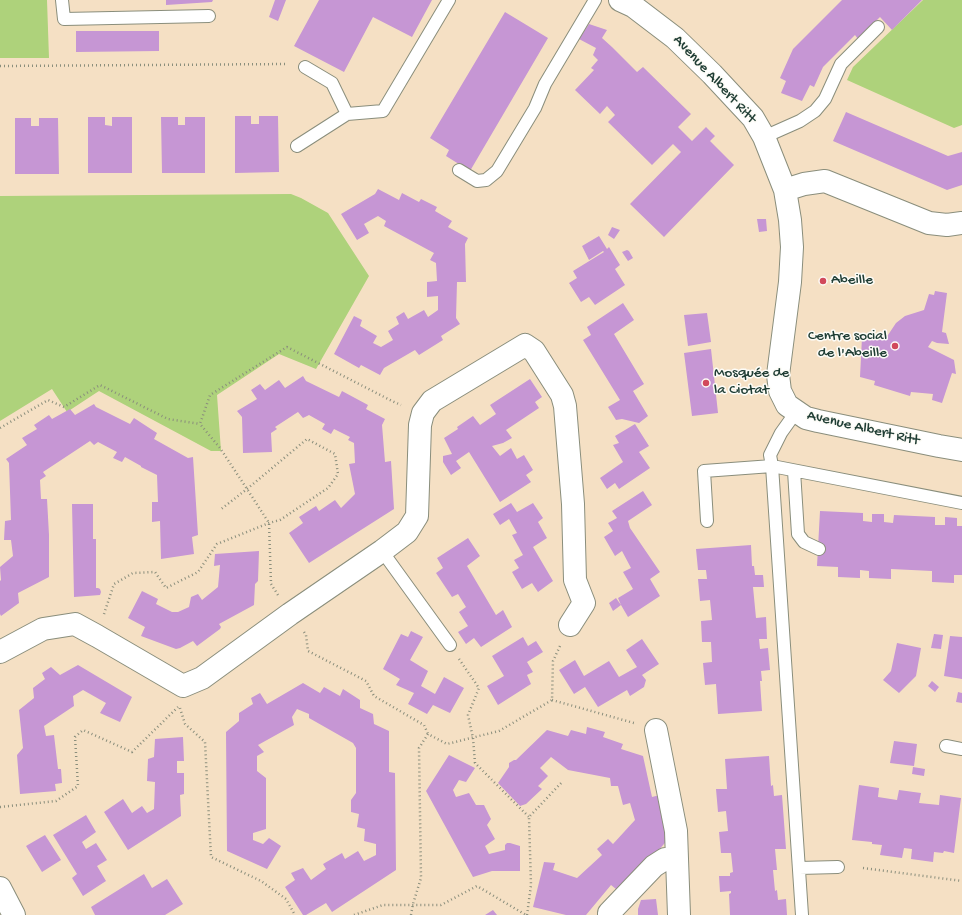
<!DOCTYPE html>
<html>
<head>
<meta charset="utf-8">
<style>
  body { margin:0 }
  canvas { display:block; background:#f5e0c4 }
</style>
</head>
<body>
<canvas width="962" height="915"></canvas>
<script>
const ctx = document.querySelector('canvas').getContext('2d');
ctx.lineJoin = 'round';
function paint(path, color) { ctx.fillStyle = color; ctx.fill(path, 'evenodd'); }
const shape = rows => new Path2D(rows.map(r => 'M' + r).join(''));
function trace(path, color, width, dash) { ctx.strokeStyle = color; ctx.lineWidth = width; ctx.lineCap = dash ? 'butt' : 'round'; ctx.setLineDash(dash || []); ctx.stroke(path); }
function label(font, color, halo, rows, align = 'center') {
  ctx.font = font + ' "Gochi Hand",sans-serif'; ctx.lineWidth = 3; ctx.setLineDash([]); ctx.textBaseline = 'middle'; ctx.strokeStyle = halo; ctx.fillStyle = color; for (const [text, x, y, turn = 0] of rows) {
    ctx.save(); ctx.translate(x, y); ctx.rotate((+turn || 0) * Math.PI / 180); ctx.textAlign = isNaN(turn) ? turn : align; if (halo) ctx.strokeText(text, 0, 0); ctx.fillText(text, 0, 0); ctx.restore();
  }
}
paint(shape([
  [0,0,47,0,49,58,0,58],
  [923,0,962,0,962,125,954,128,847,80,853,67],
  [291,194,301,198,328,213,369,276,316,369,279,354,217,395,221,451,211,451,99,391,67,412,52,389,0,421,0,196]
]), '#aed27b');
paint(shape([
  [166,0,213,0,212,2,166,5],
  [275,0,286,0,278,21,269,17],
  [319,0,432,0,412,37,373,17,344,72,294,46],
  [842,0,922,0,892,30,880,17,858,39,855,35,823,67,814,87,810,85,802,101,781,93,786,81,780,78,793,49],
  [505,12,548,38,470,171,446,156,449,150,430,138],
  [589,24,607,30,602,38,612,47,637,72,643,67,691,114,678,127,692,141,706,127,715,136,710,141,734,165,664,237,630,204,681,152,673,144,652,165,608,122,615,115,607,106,600,114,575,90,594,70,591,68,598,60,593,55,596,48,579,39],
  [76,31,159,31,159,51,76,52],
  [846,112,948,156,962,152,962,185,947,190,833,141],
  [235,116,251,116,251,124,259,124,259,116,278,116,279,172,235,173],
  [88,117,105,117,105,125,112,126,112,117,132,117,132,173,88,173],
  [161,117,178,117,178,125,185,125,185,117,205,117,205,173,162,173],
  [15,118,31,118,31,126,39,126,39,118,58,118,59,174,15,174],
  [378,189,399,200,402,193,419,202,421,199,437,207,435,211,452,221,448,227,468,238,465,244,466,282,457,282,456,318,460,324,441,336,443,340,419,355,415,350,384,368,380,375,361,365,359,368,334,354,354,316,362,320,360,326,377,336,373,343,381,347,393,340,388,331,399,324,396,317,404,312,408,319,424,310,428,317,438,310,438,296,427,297,427,282,437,281,436,263,430,260,434,253,384,226,386,221,378,216,364,224,369,233,357,240,341,214,375,194],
  [757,219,766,219,767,231,759,232],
  [612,227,620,230,614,239,608,235],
  [599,236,607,249,609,247,620,265,615,269,625,285,595,305,589,297,581,302,569,283,577,278,573,271,604,252,603,251,589,260,582,246],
  [627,250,629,251,633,258,628,261,622,252],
  [935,291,947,293,942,332,946,333,949,344,937,343,932,341,928,347,954,360,956,374,952,373,942,403,932,400,933,394,911,392,910,396,874,385,875,381,860,377,862,337,886,338,896,323,905,316,924,310,929,294,934,295],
  [623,303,634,320,614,334,644,384,633,391,648,416,639,423,622,419,616,420,608,407,620,400,583,340,591,335,587,327],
  [707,313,711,342,688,346,684,315],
  [711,349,718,413,692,416,684,353],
  [303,376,306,381,339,397,342,391,368,405,366,409,385,419,382,425,385,462,391,461,394,509,309,563,289,533,303,523,299,517,316,506,319,511,335,500,341,508,355,494,349,464,355,463,354,443,348,440,350,437,334,429,331,434,322,429,325,424,309,415,303,418,298,412,275,427,277,429,271,433,272,452,243,453,242,417,237,411,257,399,251,390,260,384,265,390,279,380,285,388],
  [530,379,542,397,535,402,539,408,506,430,512,438,503,443,492,446,500,456,511,448,517,459,524,455,533,470,526,475,531,482,500,502,469,452,456,461,461,468,451,475,443,462,443,456,452,454,444,438,458,429,457,427,473,416,480,425,496,414,490,405],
  [94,404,96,407,130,424,134,418,157,433,154,439,188,458,193,457,198,535,192,537,194,554,161,559,160,521,152,522,152,502,158,502,157,475,141,467,141,466,125,457,122,462,113,458,117,452,98,442,94,445,90,441,43,472,46,476,40,480,41,499,47,499,49,535,49,577,18,593,19,603,1,616,0,614,0,581,1,580,0,567,13,556,11,540,4,540,5,521,11,520,9,463,6,459,27,445,22,438,37,429,34,425,49,415,52,419,70,409,75,415],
  [635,424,649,446,639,452,650,468,619,489,615,483,607,489,600,478,623,462,613,445,619,443,615,436],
  [643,491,652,505,628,521,630,528,660,572,650,579,660,596,628,617,621,605,613,611,609,603,616,598,621,605,618,598,633,589,623,572,631,568,622,551,615,556,604,537,613,531,608,523,617,518,612,511],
  [511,503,517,512,533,503,543,518,538,522,547,538,533,547,553,581,538,592,532,583,522,589,512,572,519,568,514,560,523,555,512,535,517,533,509,519,500,525,493,514],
  [72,504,93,504,93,539,96,539,96,588,98,588,100,589,101,592,100,595,74,597],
  [820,511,863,513,863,521,872,522,872,514,884,514,884,522,893,523,894,515,935,517,935,525,945,525,945,517,957,518,957,526,962,526,962,575,954,575,954,583,932,582,932,571,891,569,891,579,869,578,869,571,860,570,860,578,838,577,838,567,817,566],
  [468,538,480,556,467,566,496,615,503,610,512,627,481,647,474,638,466,644,458,632,468,626,459,612,466,607,458,594,452,597,436,573,443,568,437,558],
  [751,545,752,566,754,566,755,575,763,575,764,587,753,587,756,618,766,617,767,639,759,639,760,649,768,648,770,670,761,671,762,681,760,681,762,711,718,714,716,684,705,685,703,663,712,662,711,642,702,642,701,621,712,620,710,600,700,601,698,579,707,579,706,570,698,570,696,549],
  [259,551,258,581,255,584,254,605,219,624,221,627,220,629,197,646,193,641,180,648,176,649,141,636,145,627,128,618,142,591,158,599,156,604,172,612,178,612,189,607,191,597,198,594,202,600,218,587,220,565,214,566,215,554],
  [411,631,423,637,410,660,428,671,421,686,435,694,444,677,464,688,450,713,433,705,427,714,408,704,414,693,396,685,400,679,383,669,401,634,408,637],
  [934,634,943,635,941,649,931,648],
  [950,636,962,637,962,679,944,676],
  [523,637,528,646,536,641,543,652,527,662,533,672,527,675,531,684,498,705,487,686,504,676,492,656],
  [642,639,659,664,642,675,646,680,644,687,630,696,627,690,598,707,585,687,574,694,559,670,575,660,584,676,609,661,619,677,637,667,626,650],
  [897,643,921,648,916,676,899,693,883,680,891,671],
  [78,665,132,697,120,722,100,713,106,703,83,690,73,696,74,706,44,726,46,736,54,735,58,769,61,769,62,783,55,784,56,791,20,794,17,755,23,748,19,710,34,698,33,688,45,679,42,673,51,667,60,675],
  [932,681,939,687,935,692,928,686],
  [303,683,320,693,324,687,340,696,343,689,360,700,360,708,373,714,374,724,389,731,389,772,395,773,396,870,332,912,326,903,306,915,303,915,285,887,295,880,291,873,303,868,311,880,326,869,323,864,342,853,345,859,358,851,364,861,376,855,376,844,364,841,365,829,357,827,359,814,351,812,351,800,356,793,356,748,353,743,309,718,309,714,297,709,292,717,294,725,258,745,264,752,257,756,257,771,266,778,266,829,253,833,253,840,263,844,269,838,281,846,267,869,227,851,226,732,239,721,239,713,253,704,251,698,260,693,267,704],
  [958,692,962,693,962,703,956,702],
  [587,727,605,732,603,737,623,744,621,749,643,756,652,797,660,795,671,836,621,893,611,885,586,915,566,915,533,907,544,862,555,863,553,870,577,878,602,855,597,849,608,839,613,844,635,820,630,803,623,805,618,786,611,786,610,778,568,770,551,757,540,768,548,776,538,786,542,789,526,804,520,806,498,783,509,767,509,763,514,760,516,760,547,730,568,736,571,730,586,734],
  [183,737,184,761,177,761,177,773,184,773,184,794,180,795,181,816,128,850,104,812,123,799,132,813,142,806,147,813,154,809,155,782,147,781,148,759,154,757,155,739],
  [894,741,917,744,914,766,890,763],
  [449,755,475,768,466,782,459,780,453,790,456,797,469,793,476,805,484,805,491,819,487,825,495,839,485,846,489,854,505,850,505,845,507,843,510,843,520,846,520,871,492,871,473,877,426,791],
  [769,756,771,786,773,785,774,796,782,795,786,849,775,849,777,870,773,870,775,891,777,890,778,900,786,899,787,915,730,915,729,894,731,893,731,891,720,892,719,876,730,876,730,873,733,872,731,853,721,853,719,832,728,831,726,811,718,812,716,789,727,789,725,759],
  [913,767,925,769,924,776,912,774],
  [859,785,879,788,878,797,897,800,899,790,921,793,919,803,939,805,940,795,961,798,954,853,944,851,943,853,934,852,933,862,911,859,912,849,904,848,902,858,880,855,882,845,872,844,872,842,852,840],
  [86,815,96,832,82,842,86,849,96,843,107,860,97,866,106,881,83,896,72,878,77,874,53,835],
  [45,835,61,860,42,872,26,846],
  [144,874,152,888,167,879,183,904,165,915,95,915,91,907],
  [656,899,658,915,638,915,638,909,641,900],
  [493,910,497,915,485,915]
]), '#c696d4');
const service = shape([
  [62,0,64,19,209,16],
  [305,67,332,83,347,114],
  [764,137,800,121,815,111,825,99,841,64,878,27],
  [297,146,347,114,383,111,449,0],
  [459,170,477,181,486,180,497,171,535,108,545,84,595,0],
  [796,412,781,433,770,455,772,466,802,915],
  [794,471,798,534,804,542,819,549],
  [707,521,704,471,772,466,962,503],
  [382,551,450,645],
  [946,746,962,749],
  [799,868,838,867]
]);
const minor = shape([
  [620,0,633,6,675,38,712,74,753,118,764,137,785,190,790,220,792,247,790,282,778,375,780,391,787,405,806,418,818,421,939,446,962,450],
  [785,190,804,184,825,181,929,223,947,225,962,223],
  [0,652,43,629,75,624,97,636,183,686,202,678,290,614,382,551,407,532,417,516,420,425,423,413,432,401,525,345,534,351,562,395,565,406,573,504,575,580,584,603,570,625],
  [656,730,676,831,679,915],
  [0,888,14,915],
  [609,915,609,913,654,866,665,859,677,861]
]);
trace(service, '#8a8e7c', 14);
trace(minor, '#8a8e7c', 24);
trace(shape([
  [0,66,287,64],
  [0,428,48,400,64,407,100,385,168,419,200,424],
  [278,595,271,584,269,523,247,489,220,448,200,424,210,395,287,347,392,401,401,405],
  [104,614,114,584,133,573,155,572,166,588,198,572,217,544,269,523,280,520,328,488,338,474,335,454,307,439,247,489,220,510],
  [304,632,306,635,308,651,366,681,374,696,424,725,428,734],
  [459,659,479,688,468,715,473,738,475,763,529,817],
  [552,700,634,723],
  [180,708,185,724,205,742,211,857,261,881,286,899,295,915],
  [0,807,56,801,78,786,75,737,83,730,132,752,178,707],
  [863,868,962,881],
  [354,915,383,905,441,905,477,886,526,915],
  [411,915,413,904,421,878,419,748,428,734,447,744,499,731,552,700,553,661,560,646],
  [527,915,531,885,529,817,563,781]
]), '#8a8e7c', 2.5, [1, 3]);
trace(service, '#fff', 12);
trace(minor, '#fff', 22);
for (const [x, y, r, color] of [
  [823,281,4,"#d1495b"],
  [895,346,4,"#d1495b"],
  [706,383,4,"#d1495b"]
]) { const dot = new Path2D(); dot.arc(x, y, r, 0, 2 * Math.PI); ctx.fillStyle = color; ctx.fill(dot); trace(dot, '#fdfcf7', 1.5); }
label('15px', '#1f3d34', '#fdfcf7', [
  ["Avenue Albert Ritt",714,80,47],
  ["Avenue Albert Ritt",863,429,13]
]);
label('15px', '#1f3d34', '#fdfcf7', [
  ["Abeille",831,281],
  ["Centre social",887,337,"right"],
  ["de l'Abeille",887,354,"right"],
  ["Mosquée de",714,374],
  ["la Ciotat",714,391]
], 'left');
</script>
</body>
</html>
